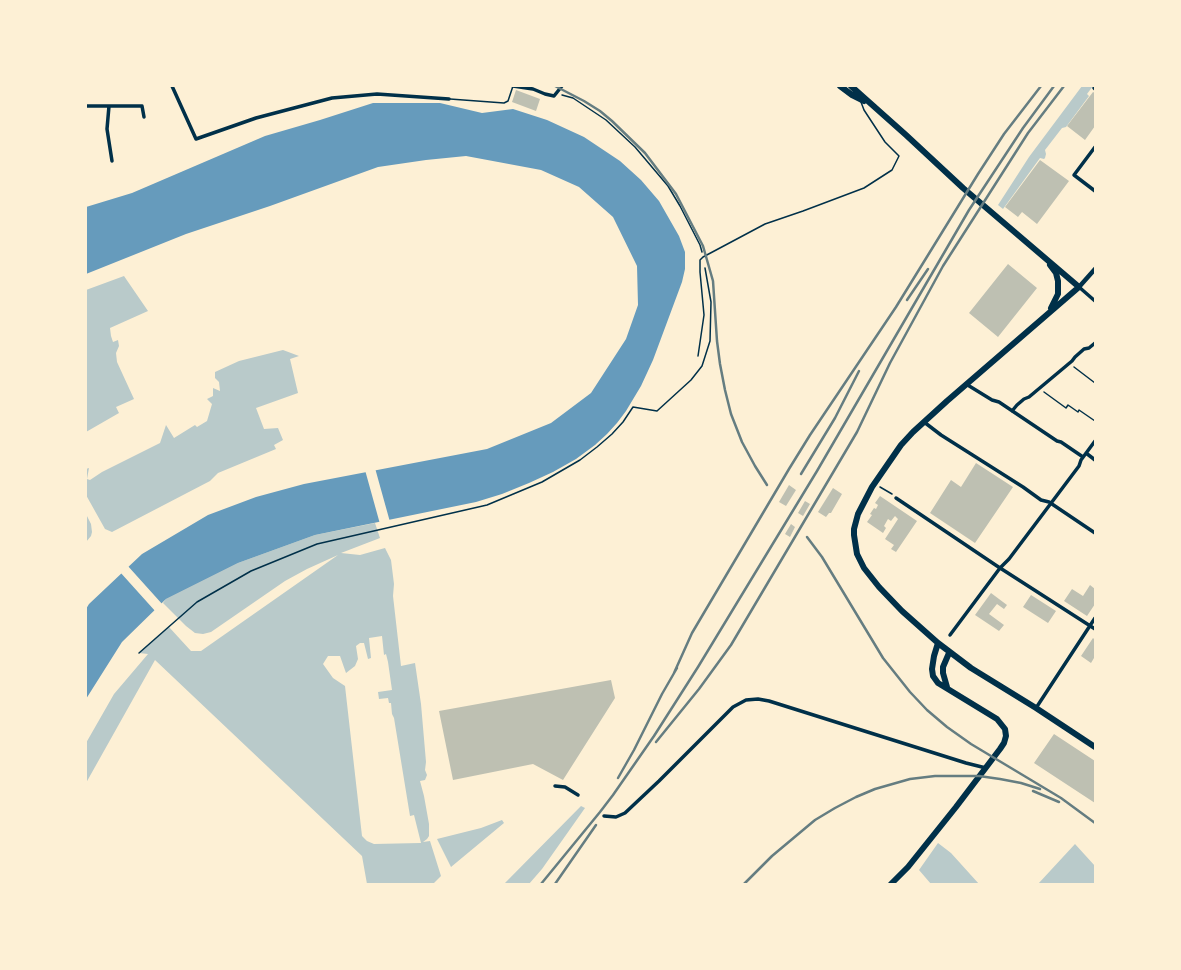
<!DOCTYPE html>
<html>
<head>
<meta charset="utf-8">
<style>
  body { margin:0 }
  #map { position:relative; width:1181px; height:970px; overflow:hidden; background:#fdf0d5; font-family:Helvetica,sans-serif }
  canvas { display:block }
  .frame { position:absolute; inset:0; border:87px solid #fdf0d5; pointer-events:none }
</style>
</head>
<body>
<div id="map">
<canvas width="1181" height="970"></canvas>
<div class="frame"></div>
</div>
<script>
const ctx = document.querySelector('canvas').getContext('2d');
ctx.lineJoin = 'round';
function paint(path, color) { ctx.fillStyle = color; ctx.fill(path, 'evenodd'); }
const shape = rows => new Path2D(rows.map(r => 'M' + r).join(''));
function trace(path, color, width, dash) { ctx.strokeStyle = color; ctx.lineWidth = width; ctx.lineCap = dash ? 'butt' : 'round'; ctx.setLineDash(dash || []); ctx.stroke(path); }
paint(shape([
  [1082,86,1093,86,1087,94,1089,96,1066,127,1062,128,1045,150,1046,154,1045,158,1044,159,1040,158,1003,209,998,205,1029,157],
  [124,276,148,311,110,328,111,336,113,342,118,340,119,346,116,353,117,362,134,399,116,407,119,413,86,432,86,290],
  [283,350,299,356,290,359,298,393,256,408,264,429,278,428,283,440,274,445,276,449,218,473,210,481,112,532,105,529,86,495,86,469,89,468,87,479,90,480,102,472,160,443,166,425,174,438,195,425,197,427,207,421,212,404,207,399,213,396,213,388,220,391,219,382,215,378,215,372,239,361],
  [86,514,91,524,92,532,91,536,86,542],
  [375,523,380,538,341,553,360,555,385,548,391,560,394,584,393,596,401,666,415,663,421,704,426,762,425,770,427,775,425,780,420,781,424,796,429,824,429,836,427,839,423,842,430,841,441,876,433,884,367,884,362,856,155,660,86,783,86,743,114,694,148,654,139,653,169,627,191,651,201,651,338,555,307,569,285,581,211,632,203,634,195,633,186,626,163,603,166,599,238,563,315,535],
  [382,636,384,655,386,654,388,662,392,690,378,692,379,699,388,698,389,703,391,703,392,714,394,718,410,816,414,815,421,843,420,843,374,844,367,841,362,836,345,686,333,678,323,664,328,656,340,656,346,673,355,666,358,659,356,646,360,643,364,643,368,659,371,658,369,638],
  [581,806,585,808,542,869,529,884,504,884],
  [502,820,504,823,451,867,437,839,481,828],
  [938,843,951,853,979,884,931,884,919,870],
  [1075,844,1095,866,1095,884,1038,884]
]), '#b9caca');
paint(shape([
  [373,103,440,103,482,113,513,109,547,120,584,137,620,161,641,180,659,201,679,236,685,252,685,269,682,282,653,360,641,386,626,411,617,423,607,434,595,445,576,459,553,472,529,483,502,494,476,502,315,535,238,563,166,599,122,642,86,699,86,609,89,604,142,554,208,515,256,497,304,484,487,449,551,423,591,393,626,339,638,305,637,266,613,217,579,187,541,170,466,156,426,160,378,167,270,206,186,234,86,274,86,207,132,193,265,136,320,120]
]), '#669bbc');
paint(shape([
  [375,468,390,522,380,524,365,470],
  [127,565,163,605,156,612,120,572]
]), '#fdf0d5');
paint(shape([
  [516,90,540,99,536,111,512,102],
  [1093,92,1095,93,1095,126,1085,140,1067,126],
  [1040,160,1069,181,1037,224,1022,212,1018,217,1005,207],
  [1008,264,1037,288,998,337,969,313],
  [976,463,1013,487,975,543,930,513,951,480,961,487],
  [789,485,796,490,786,506,779,502],
  [833,488,842,494,831,513,829,513,826,517,818,512],
  [880,496,917,521,896,552,891,549,894,545,885,539,898,519,895,516,891,521,888,519,884,526,886,528,883,533,867,522,872,515,870,514,874,508,876,509,878,505,875,503],
  [805,501,810,504,803,516,798,513],
  [791,524,795,527,790,537,785,534],
  [1090,585,1095,589,1095,604,1087,616,1064,601,1072,589,1083,596],
  [991,593,1007,605,1004,609,997,604,989,614,1004,625,999,631,975,615],
  [1031,595,1056,611,1048,623,1023,607],
  [1093,638,1095,640,1095,658,1094,658,1091,663,1081,656],
  [611,680,615,698,563,780,533,764,453,780,439,711],
  [1054,734,1095,761,1095,803,1034,763]
]), '#bec0b2');
trace(shape([
  [562,95,573,98,606,120,635,147,668,186,680,206,700,245,702,252],
  [1074,367,1095,383],
  [1044,392,1066,408,1068,405,1078,412,1079,410,1095,421],
  [880,487,892,494],
  [139,653,197,602,251,571,317,544,487,505,542,482,580,460,597,447,612,434,623,422,633,407,657,411,691,380,702,366,710,341,711,302,705,268]
]), '#003049', 1.5);
trace(shape([
  [450,99,504,103,508,101,513,86],
  [698,356,704,315,700,272,700,260,703,257,765,224,803,211,864,188,892,170,899,156,885,142,864,110,861,102]
]), '#003049', 1.5);
trace(shape([
  [172,86,196,139,256,118,332,98,377,94,449,99],
  [513,86,533,89,545,94,554,96,562,86],
  [1094,88,1095,89],
  [86,106,142,106,144,117],
  [109,106,107,129,112,161],
  [1095,147,1074,175,1095,191],
  [1079,287,1095,301],
  [966,384,992,400,999,402,1057,441,1061,442,1083,457],
  [1012,411,1017,405,1024,399,1029,397,1072,361,1075,357,1084,349,1089,348,1095,343],
  [924,422,941,435,1023,487,1041,500,1049,502,1095,533],
  [1086,453,1095,460],
  [896,498,997,566,1095,629],
  [950,635,1000,568,1009,559,1079,466,1081,460,1095,441],
  [1036,708,1095,618],
  [555,786,565,787,578,795],
  [604,816,616,817,625,813,659,781,733,707,746,700,758,699,769,701,966,763,986,768]
]), '#003049', 3.5);
trace(shape([
  [1079,287,1095,269]
]), '#003049', 4.5);
trace(shape([
  [840,86,852,95,864,101],
  [851,86,906,135,963,188,1079,287,947,401,913,432,901,445,872,487,858,514,854,529,854,535,857,554,864,568,879,587,902,611,938,643,971,668,1036,708,1095,747],
  [1050,265,1056,273,1058,281,1058,294,1051,308],
  [947,687,943,673,943,667,949,653],
  [891,884,908,867,956,807,1000,749,1004,743,1006,736,1005,729,997,719,938,683,933,676,932,669,934,656,938,643]
]), '#003049', 6);
trace(shape([
  [555,86,584,101,600,111,612,121,645,153,676,194,703,246,713,281,717,341,720,364,725,390,731,414,742,442,755,466,767,485],
  [907,300,928,269],
  [801,474,835,418,859,371],
  [807,537,822,557,883,658,910,692,927,710,947,727,971,744,1061,798,1095,823],
  [674,673,692,633,789,469,810,435,896,307,978,174,1004,134,1041,86],
  [656,742,699,689,731,645,857,432,890,363,943,266,1028,133,1064,86],
  [618,778,634,750,662,694,677,668],
  [1033,791,1059,802],
  [541,884,600,812,613,795,654,736,698,667,817,471,969,210,1023,128,1054,86],
  [555,884,596,825],
  [744,884,772,856,815,820,835,808,856,797,875,789,910,779,935,776,979,776,1000,779,1021,783,1040,789]
]), '#657d81', 2.5);
</script>
</body>
</html>
